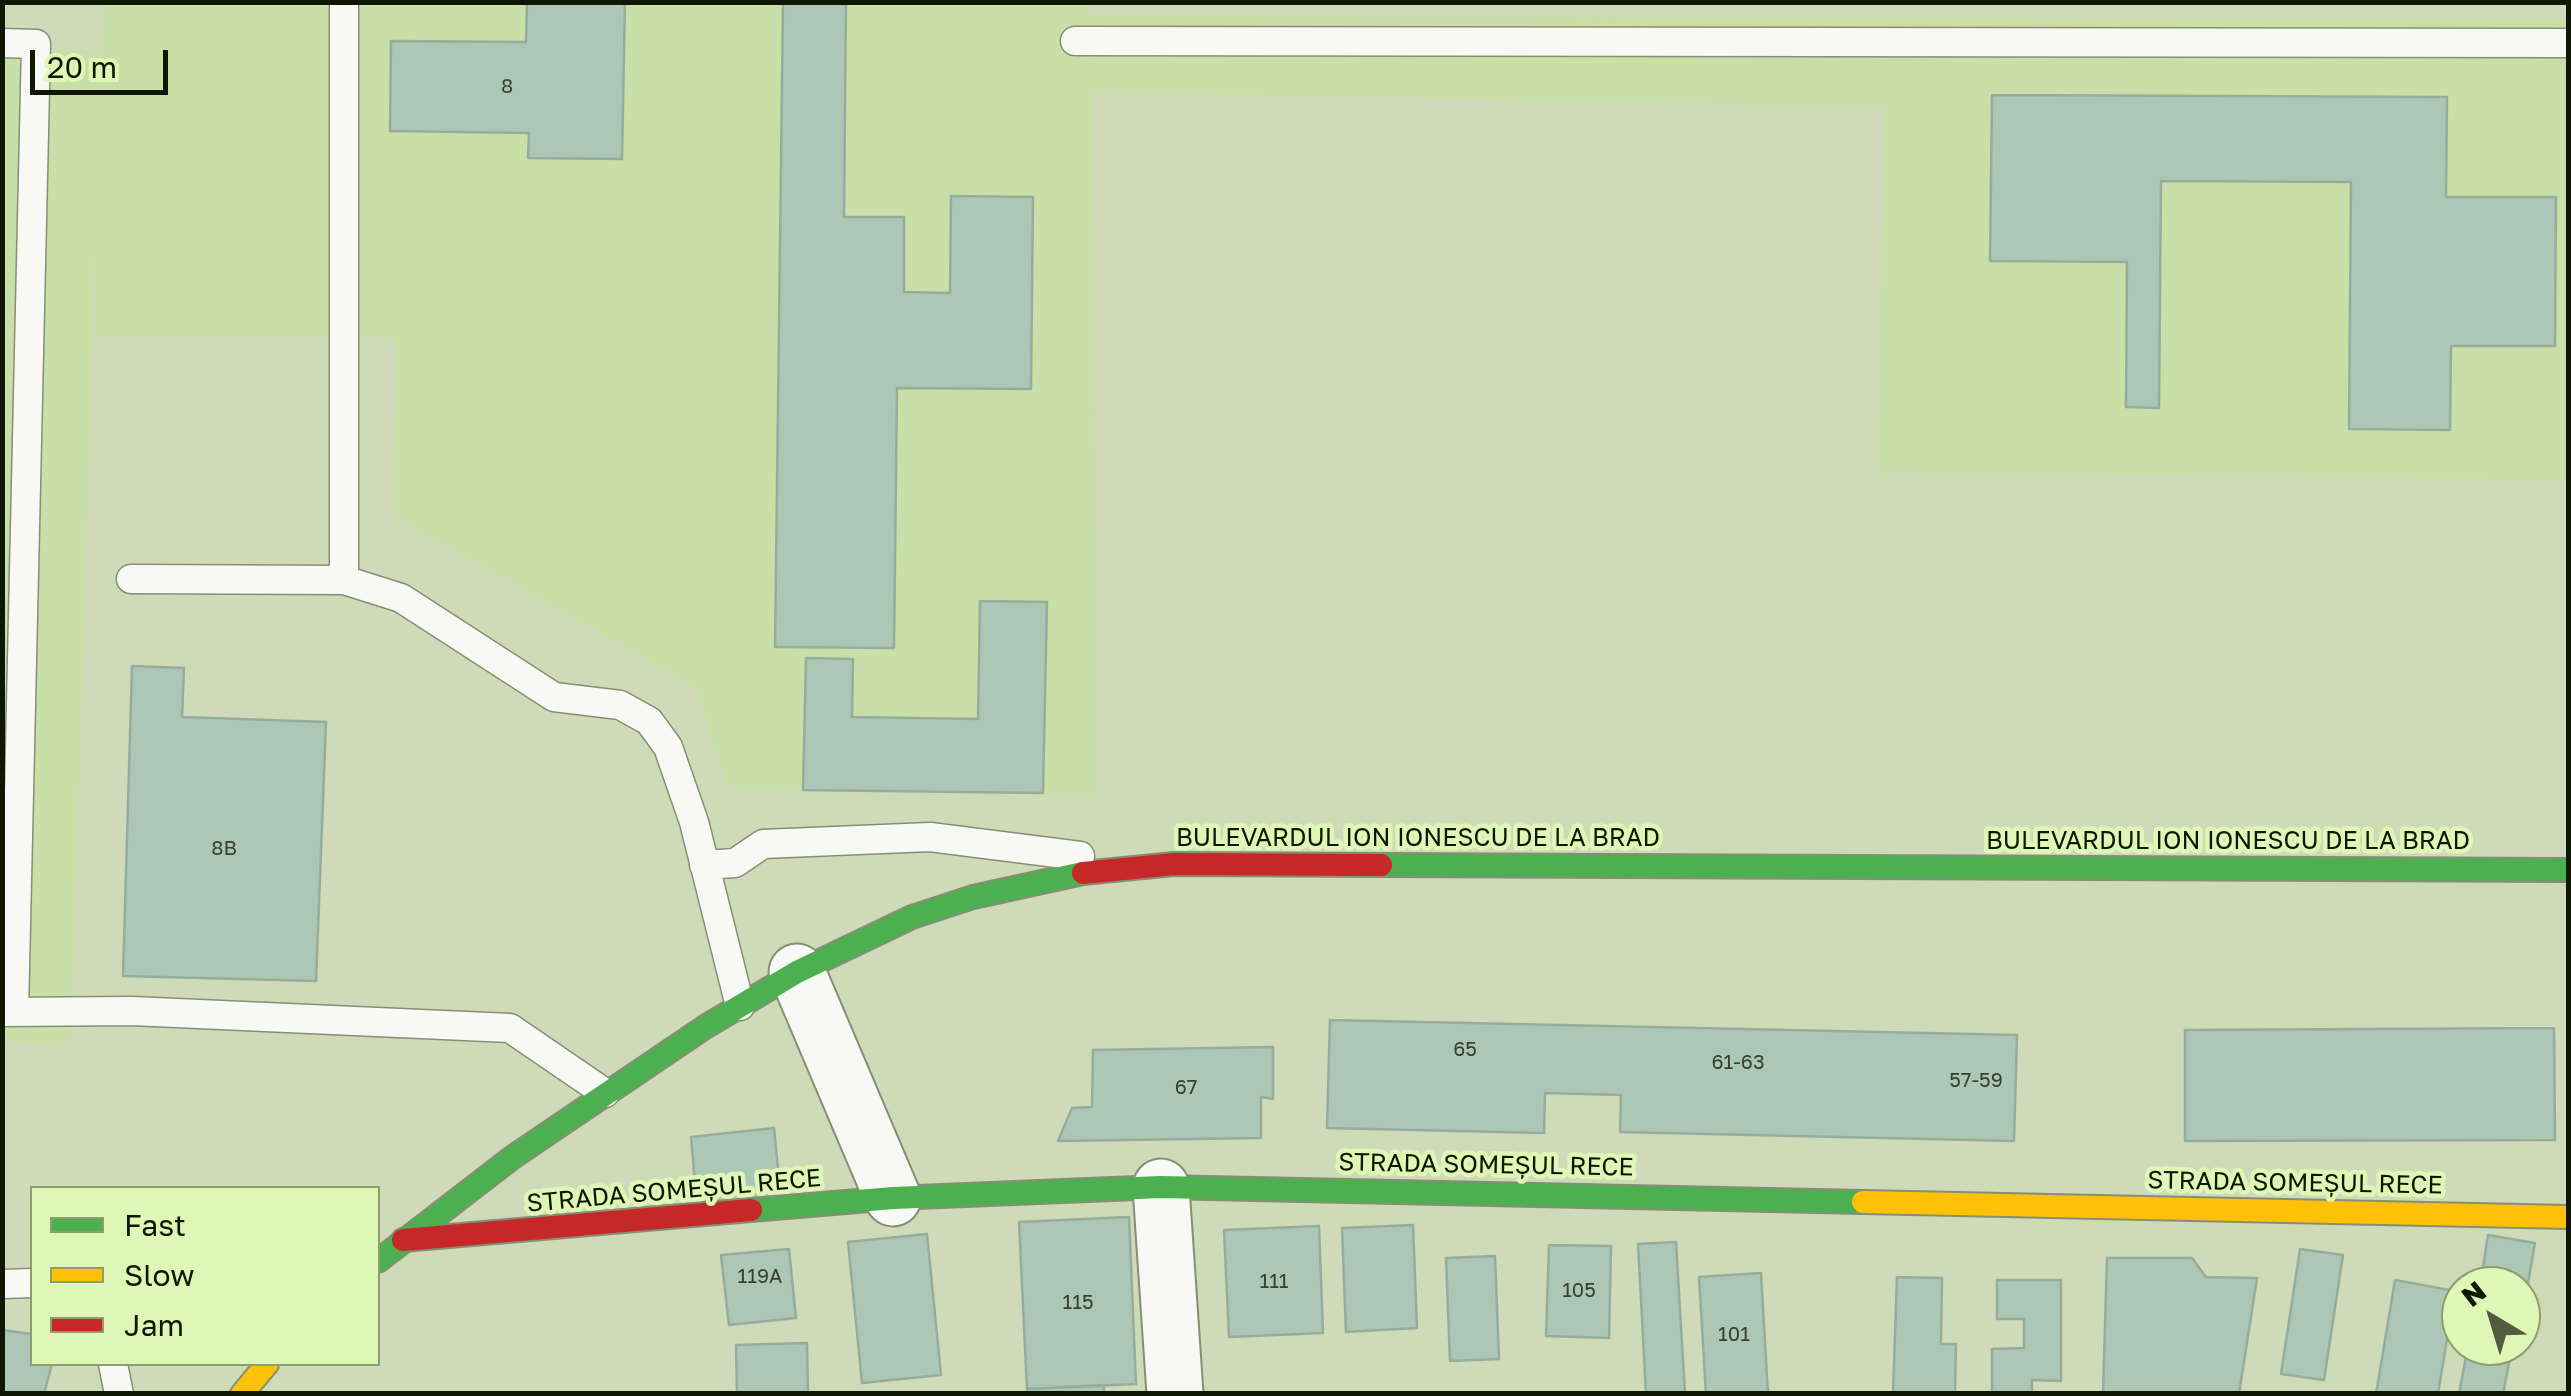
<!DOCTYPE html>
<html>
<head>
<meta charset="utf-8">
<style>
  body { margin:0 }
  #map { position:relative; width:2571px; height:1396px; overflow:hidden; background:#cedab8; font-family:"Golos Text",sans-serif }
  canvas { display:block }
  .frame { position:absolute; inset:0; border:5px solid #0f1601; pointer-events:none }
  .legend { position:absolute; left:30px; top:1186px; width:350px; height:180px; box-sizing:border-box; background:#dff7b6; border:2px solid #8c9d6e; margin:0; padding:12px 18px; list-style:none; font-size:30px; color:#0f1601 }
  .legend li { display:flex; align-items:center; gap:20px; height:50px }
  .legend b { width:50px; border:2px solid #8c9d6e }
  .north { position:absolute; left:2441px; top:1266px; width:100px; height:100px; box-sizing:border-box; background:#dff7b6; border:2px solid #8c9d6e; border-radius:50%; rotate:322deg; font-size:28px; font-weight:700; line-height:40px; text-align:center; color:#0f1601 }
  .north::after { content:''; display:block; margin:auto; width:35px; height:45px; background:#525b41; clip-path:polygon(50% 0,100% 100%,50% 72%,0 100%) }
  .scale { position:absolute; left:30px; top:50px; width:138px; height:45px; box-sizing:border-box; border:5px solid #0f1601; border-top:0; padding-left:12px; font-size:30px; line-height:35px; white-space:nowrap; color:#0f1601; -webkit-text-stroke:8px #dff7b6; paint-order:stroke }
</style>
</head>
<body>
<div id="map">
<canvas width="2571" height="1396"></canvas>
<div class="frame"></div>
<ul class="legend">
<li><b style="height:12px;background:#4caf50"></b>Fast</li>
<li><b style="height:12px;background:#ffc107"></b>Slow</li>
<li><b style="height:12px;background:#c62828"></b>Jam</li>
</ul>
<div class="north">N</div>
<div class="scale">20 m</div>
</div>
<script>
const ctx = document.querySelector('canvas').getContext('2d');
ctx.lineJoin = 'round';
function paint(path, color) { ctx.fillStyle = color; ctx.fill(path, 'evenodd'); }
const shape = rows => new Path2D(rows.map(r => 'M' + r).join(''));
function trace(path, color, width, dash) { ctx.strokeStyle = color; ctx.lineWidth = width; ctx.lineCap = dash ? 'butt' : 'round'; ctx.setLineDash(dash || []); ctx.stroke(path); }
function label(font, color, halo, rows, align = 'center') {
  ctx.font = font + ' "Golos Text",sans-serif'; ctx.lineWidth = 9; ctx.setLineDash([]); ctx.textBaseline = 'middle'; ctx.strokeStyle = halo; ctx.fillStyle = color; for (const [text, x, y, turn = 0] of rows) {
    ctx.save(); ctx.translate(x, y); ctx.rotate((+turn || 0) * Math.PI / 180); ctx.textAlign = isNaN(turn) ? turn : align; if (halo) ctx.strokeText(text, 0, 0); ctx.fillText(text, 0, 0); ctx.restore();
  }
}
paint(shape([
  [1089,2,1090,16,2568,19,2568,480,1878,471,1884,106,1094,92,1096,796,728,789,696,687,393,516,395,338,96,337,97,194,71,1044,3,1042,3,49,101,51,104,3]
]), '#cadea8');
const building = shape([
  [527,2,625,2,622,159,528,158,529,133,390,131,391,41,526,42,527,2],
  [783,2,846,2,844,217,904,217,904,292,950,293,951,196,1033,197,1031,389,897,388,894,648,775,647,783,2],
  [1992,95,2447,97,2446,197,2556,197,2555,346,2451,346,2450,430,2349,429,2351,182,2161,181,2159,408,2126,407,2127,262,1990,261,1992,95],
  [980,601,1047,602,1043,793,803,790,806,658,853,659,852,717,978,719,980,601],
  [132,666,184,668,182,717,326,722,316,981,123,976,132,666],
  [1330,1020,2017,1035,2014,1141,1620,1132,1621,1095,1545,1093,1544,1133,1327,1128,1330,1020],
  [2554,1028,2555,1140,2185,1141,2185,1030,2554,1028],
  [1273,1047,1273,1099,1261,1097,1261,1138,1058,1141,1072,1108,1092,1107,1093,1050,1273,1047],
  [774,1128,781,1198,697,1206,691,1137,774,1128],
  [1129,1217,1136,1384,1027,1389,1019,1222,1129,1217],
  [1413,1225,1417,1328,1346,1332,1342,1228,1413,1225],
  [1319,1226,1323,1333,1229,1337,1224,1230,1319,1226],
  [927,1234,941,1375,862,1383,848,1242,927,1234],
  [2488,1235,2535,1243,2521,1324,2521,1286,2480,1286,2488,1235],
  [1676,1242,1685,1394,1646,1394,1638,1244,1676,1242],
  [1549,1245,1611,1246,1609,1338,1546,1336,1549,1245],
  [789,1249,796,1318,729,1325,721,1255,789,1249],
  [2300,1249,2343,1255,2324,1380,2281,1374,2300,1249],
  [1495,1256,1499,1359,1450,1361,1446,1258,1495,1256],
  [2107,1258,2192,1258,2206,1277,2257,1278,2239,1394,2103,1394,2107,1258],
  [1761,1273,1768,1394,1706,1394,1699,1277,1761,1273],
  [1897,1277,1942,1278,1941,1344,1956,1344,1955,1394,1893,1394,1897,1277],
  [1997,1280,2061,1280,2061,1381,2032,1380,2032,1394,1992,1394,1992,1349,2024,1348,2024,1319,1997,1319,1997,1280],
  [2395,1280,2455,1291,2438,1394,2376,1394,2395,1280],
  [2,1330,32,1334,32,1364,52,1364,44,1394,2,1394,2,1330],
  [807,1343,808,1394,737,1394,736,1345,807,1343],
  [2468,1346,2511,1353,2503,1394,2459,1394,2468,1346],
  [1104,1385,1104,1394,1028,1394,1027,1389,1104,1385]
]);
paint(building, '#acc7b5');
trace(building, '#96ad9c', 2.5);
const lane = shape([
  [344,2,344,580],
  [1075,41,2568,43],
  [2,43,36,44,14,1012],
  [131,579,344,580,401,598,554,697,620,705,649,721,668,747,694,822,740,1006],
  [704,865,735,863,763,844,930,837,1080,856],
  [2,1012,132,1011,510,1028,605,1093],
  [2,1284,32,1283],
  [113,1364,119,1394]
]);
const street = shape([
  [797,972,893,1198],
  [1161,1187,1175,1394]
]);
const fast = shape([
  [1381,865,2568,870],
  [751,1210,893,1198,1161,1187,1863,1202],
  [378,1261,513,1157,705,1027,797,972,912,917,973,897,1083,873]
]);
const slow = shape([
  [1863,1202,2568,1217],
  [242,1394,267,1364]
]);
const jam = shape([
  [1083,873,1174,864,1381,865],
  [403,1240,751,1210]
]);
trace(lane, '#868f75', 31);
trace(street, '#868f75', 59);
trace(fast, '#868f75', 26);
trace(slow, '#868f75', 26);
trace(jam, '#868f75', 26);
trace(lane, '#f8f9f4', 28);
trace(street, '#f8f9f4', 55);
trace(fast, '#4caf50', 22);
trace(slow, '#ffc107', 22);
trace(jam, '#c62828', 22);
label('20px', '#36422e', null, [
  ["8",507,87],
  ["8B",224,849],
  ["65",1465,1050],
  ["61-63",1738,1063],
  ["57-59",1976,1081],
  ["67",1186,1088],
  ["119A",760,1277],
  ["111",1274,1282],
  ["105",1579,1291],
  ["115",1078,1303],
  ["101",1734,1335]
]);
label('25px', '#0f1601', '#dff7b6', [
  ["BULEVARDUL ION IONESCU DE LA BRAD",1418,838],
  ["BULEVARDUL ION IONESCU DE LA BRAD",2228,841],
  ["STRADA SOMEȘUL RECE",1486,1165,1],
  ["STRADA SOMEȘUL RECE",2295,1183,1],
  ["STRADA SOMEȘUL RECE",674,1191,-5]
]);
</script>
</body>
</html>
